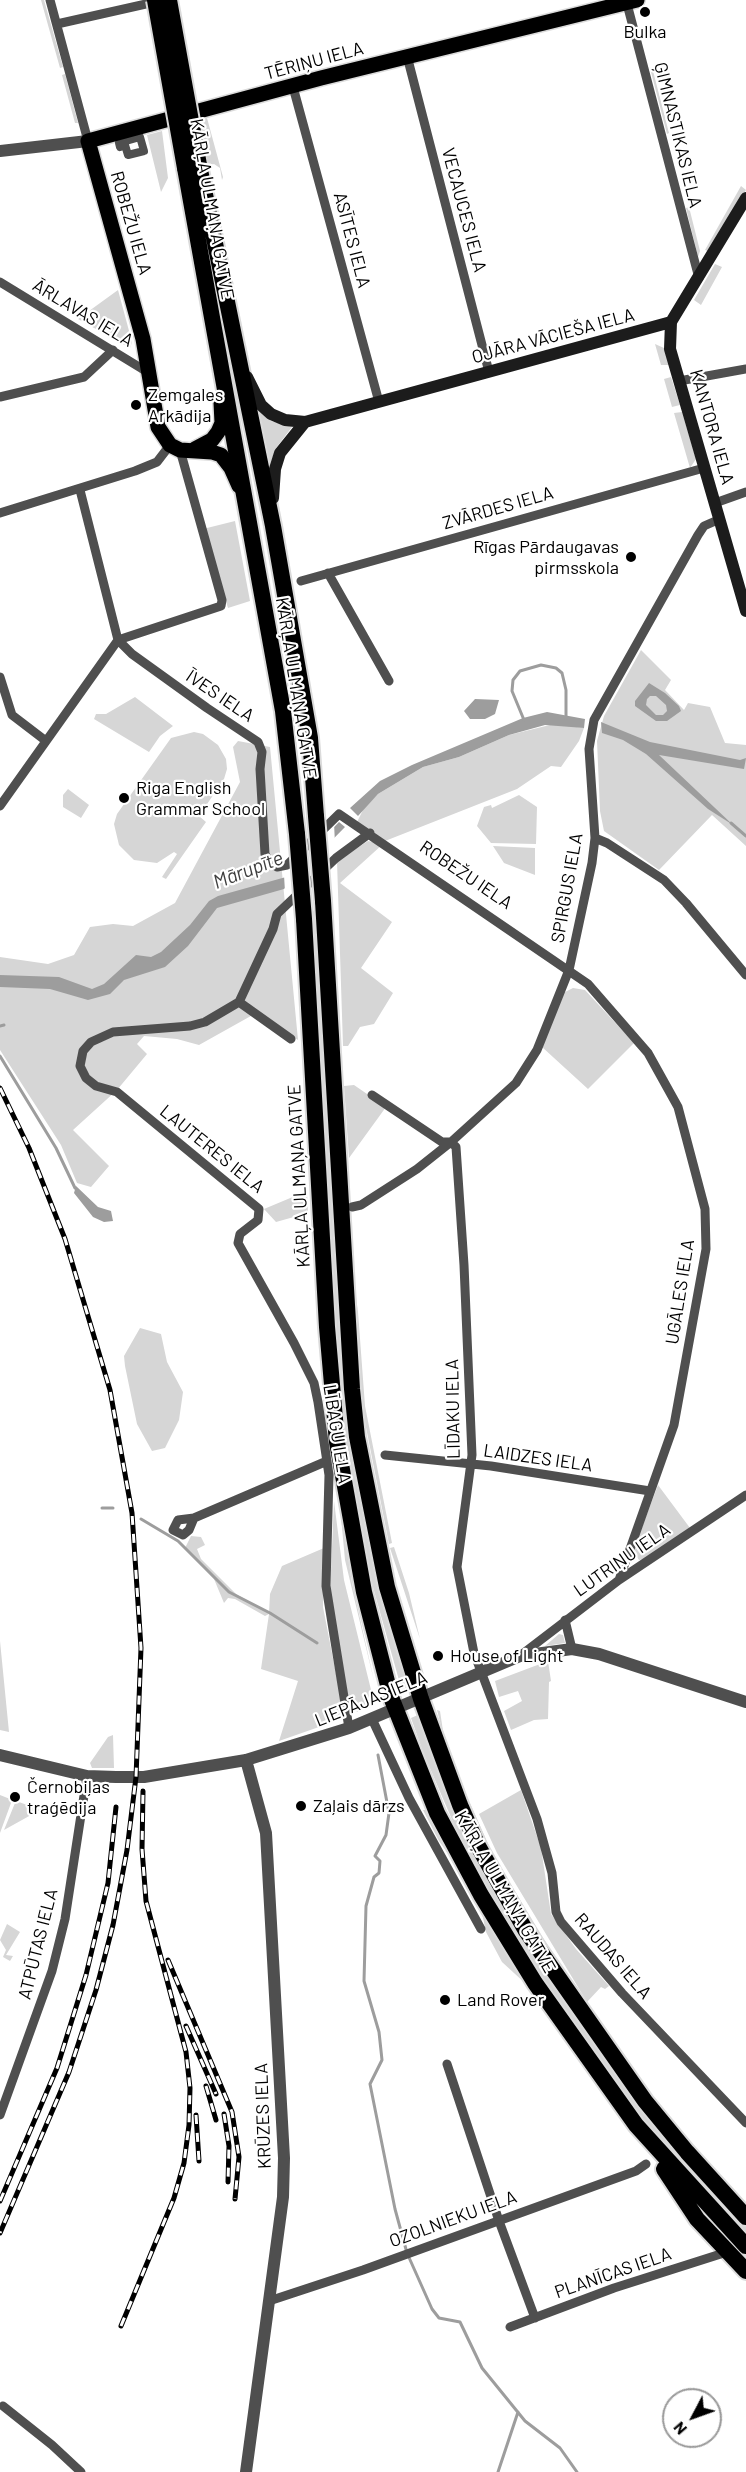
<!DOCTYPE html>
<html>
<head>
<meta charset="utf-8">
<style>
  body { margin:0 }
  #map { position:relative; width:746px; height:2472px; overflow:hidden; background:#fff; font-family:Barlow,sans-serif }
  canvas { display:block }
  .north { position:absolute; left:662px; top:2388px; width:60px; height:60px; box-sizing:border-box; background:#fff; border:2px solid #999; border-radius:50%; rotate:229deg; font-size:16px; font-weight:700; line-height:24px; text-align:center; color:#000 }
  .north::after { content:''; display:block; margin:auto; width:21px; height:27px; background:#000; clip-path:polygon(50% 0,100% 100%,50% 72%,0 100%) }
</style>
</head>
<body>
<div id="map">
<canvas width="746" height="2472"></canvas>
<div class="north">N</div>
</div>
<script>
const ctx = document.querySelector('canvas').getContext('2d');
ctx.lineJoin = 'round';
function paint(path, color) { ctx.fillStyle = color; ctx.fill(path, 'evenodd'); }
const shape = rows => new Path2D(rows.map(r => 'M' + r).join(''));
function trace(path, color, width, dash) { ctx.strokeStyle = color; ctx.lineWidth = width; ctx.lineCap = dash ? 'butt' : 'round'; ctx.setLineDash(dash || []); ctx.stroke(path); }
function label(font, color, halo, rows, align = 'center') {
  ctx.font = font + ' Barlow,sans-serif'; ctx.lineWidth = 4.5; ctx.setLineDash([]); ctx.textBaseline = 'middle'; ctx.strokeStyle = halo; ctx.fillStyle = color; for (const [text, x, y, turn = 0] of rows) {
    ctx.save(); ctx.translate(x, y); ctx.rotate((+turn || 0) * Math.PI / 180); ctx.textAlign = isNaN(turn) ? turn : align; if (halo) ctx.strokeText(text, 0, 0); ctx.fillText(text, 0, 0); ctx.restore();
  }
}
paint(shape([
  [41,0,44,0,63,67,60,68],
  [652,67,669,133,667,134,650,68],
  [65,74,78,123,75,123,62,75],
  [207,118,223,177,222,180,220,168,214,164,208,166,200,120],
  [162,131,168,178,161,192,147,135],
  [741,186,746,190,710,252,705,250],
  [689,207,700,251,698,257,686,208],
  [715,264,722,267,701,305,694,300],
  [118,290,132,342,130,348,78,319],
  [655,344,664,348,669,365,661,365],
  [671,377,680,405,672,407,664,379],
  [257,409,271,421,292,427,276,448,268,470],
  [682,412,696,459,690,468,674,413],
  [235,521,250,601,228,608,203,529],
  [641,650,671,680,665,690,684,710,688,703,710,707,725,743,746,745,746,846,712,815,659,870,604,831,600,811,597,741,604,716],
  [135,697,173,726,160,736,149,752,94,719,96,714,106,714],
  [554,724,584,728,579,741,561,767,551,766,517,789,385,841,357,822,365,806,378,794,423,767,459,757,509,735],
  [194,732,203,734,218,745,226,759,227,769,224,779,199,816,206,822,166,879,162,877,177,854,174,852,157,863,134,860,119,845,114,824,117,814,171,738],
  [238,741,270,747,298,1040,258,1012,199,1045,177,1039,144,1036,137,1044,147,1054,117,1090,73,1130,109,1166,91,1187,77,1183,61,1145,0,1050,0,957,48,964,74,955,90,927,113,924,133,926,175,903,240,782,233,747],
  [68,789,89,805,81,818,63,807,63,795],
  [519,795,537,807,536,844,491,843,477,826,484,807,491,805,492,808],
  [368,841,383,844,340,883,392,922,361,968,393,993,374,1024,360,1027,348,1046,343,1046,337,861],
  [493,846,535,848,535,875,504,863],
  [316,908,356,1473,374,1568,409,1689,402,1691,366,1562,343,1433,311,914],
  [573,988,585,990,634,1043,588,1089,542,1047,563,993],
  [305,1048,320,1330,302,1049],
  [354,1085,386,1107,349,1158,344,1086],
  [307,1191,308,1213,276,1222,264,1209],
  [350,1253,358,1312,365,1406,392,1543,389,1544,361,1402],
  [140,1328,161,1334,167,1362,183,1392,179,1420,165,1448,152,1451,137,1424,125,1366,124,1356],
  [658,1485,690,1528,644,1559,639,1560,633,1551],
  [339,1495,352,1583,375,1685,345,1560],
  [334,1501,344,1580,373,1698,370,1707,357,1712,347,1693,330,1594],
  [191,1536,201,1537,205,1545,197,1549,201,1559,236,1594,269,1613,270,1594,282,1566,324,1548,323,1607,343,1710,336,1721,279,1741,298,1681,261,1669,269,1614,265,1616,235,1599,228,1598,224,1603,214,1579,185,1548],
  [394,1547,409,1593,420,1639,390,1548],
  [559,1634,563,1635,565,1643,545,1646],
  [0,1641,7,1712,9,1732,0,1730],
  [548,1661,551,1681,549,1682,548,1719,534,1720,511,1730,504,1711,522,1701,518,1691,499,1697,495,1681],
  [437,1710,440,1711,443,1731,460,1781,493,1855,582,2002,691,2147,746,2204,746,2208,690,2148,653,2102,587,2013,539,1940,478,1831,450,1761],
  [418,1715,461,1826,529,1949,611,2067,746,2226,746,2236,650,2131,607,2075,550,1993,468,1857,423,1752,411,1718],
  [113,1735,114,1768,92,1768,90,1763,108,1737],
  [521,1790,541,1848,551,1914,576,1949,609,1986,605,1989,601,1987,587,2002,497,1853,479,1814],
  [0,1795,10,1799,11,1803,0,1833],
  [19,1802,40,1810,4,1830,15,1803],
  [423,1810,427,1810,449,1855,439,1841],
  [482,1913,484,1913,526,1984,502,1962,486,1932],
  [7,1924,20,1932,6,1955,13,1956,10,1961,3,1957,6,1950,0,1940]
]), '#d6d6d6');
paint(shape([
  [649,683,665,693,679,706,681,711,667,721,656,721,635,706,635,701],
  [650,696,656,696,666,705,667,711,663,715,656,715,646,705,647,699],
  [475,699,499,700,495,714,485,719,470,719,464,711],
  [547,712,585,719,584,728,545,725,509,735,459,757,423,767,378,794,358,816,350,808,380,781,412,765,523,718],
  [601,722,650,742,740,760,746,758,744,769,659,755,733,825,708,809,646,754,623,740,602,733],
  [339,822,345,827,284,889,217,908,188,946,165,967,124,980,110,994,88,1000,50,989,0,987,0,975,59,977,92,989,104,984,136,955,151,957,161,952,190,925,209,901,218,896,286,877],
  [76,1186,98,1207,111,1211,113,1221,104,1222,93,1217,74,1193]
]), '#9d9d9d');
paint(shape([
  [334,823,335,844,285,892,284,875,296,867]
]), '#fff');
trace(shape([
  [524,720,512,691,513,680,520,671,541,665,556,668,562,673,566,690,566,718],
  [731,823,746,836],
  [0,1026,4,1025],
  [0,1056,56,1148,75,1188],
  [102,1508,113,1508],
  [141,1519,178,1541,229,1592,270,1613,317,1643],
  [378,1755,389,1813,386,1835,375,1856,380,1861,379,1873,374,1877,366,1906,364,1981,379,2032,382,2060,370,2084,395,2209,407,2253,432,2309,439,2318,460,2322,482,2368,525,2421,560,2448,577,2472],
  [498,2472,518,2412]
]), '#9d9d9d', 3);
const primary = shape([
  [195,449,212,440,218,432,222,423,221,403],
  [239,486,231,468,221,455,212,452,180,450,170,445,158,427,143,339,88,141,321,78,637,0]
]);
const trunk = shape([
  [199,165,273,526,310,738,316,816],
  [185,168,283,711,297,834],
  [323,901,352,1389,357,1437,387,1587,421,1699,460,1805,478,1846,526,1931,645,2101,687,2152,746,2217],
  [304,919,327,1327,337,1442,364,1592,391,1697,437,1813,481,1895,535,1983,636,2125,746,2246],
  [664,2169,697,2219,746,2271]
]);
trace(primary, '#dbdbdb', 18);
trace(trunk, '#dbdbdb', 20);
trace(shape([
  [140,137,144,151,128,155,125,145,120,147,119,143,140,137]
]), '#4f4f4f', 8);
trace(shape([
  [50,0,88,141],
  [626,0,699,278],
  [57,24,159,1],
  [407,56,489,372],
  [293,87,379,402],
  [0,282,149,373],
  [679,381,746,369],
  [0,397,84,377,113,350],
  [80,490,118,640,132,654,207,708,258,742,262,752,260,769,265,854,268,860,277,867,287,865,339,814,588,984,648,1053,678,1107,705,1209,706,1249,674,1425,619,1580],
  [715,503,746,492],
  [0,513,135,471,157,462,170,445],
  [328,573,389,681],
  [301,581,704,468],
  [0,677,12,715,46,741],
  [0,806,118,640,221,606,222,600,180,450],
  [595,838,607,843,664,880,686,903,746,975],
  [239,1002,291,1039],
  [372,1095,442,1142,451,1142],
  [451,1142,456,1147,464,1265,472,1455,457,1567,474,1653,537,1819,552,1873,556,1912,561,1922,622,1993,746,2123],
  [352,1207,361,1205,417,1169,451,1142,516,1083,537,1050,569,970,592,863,595,838,589,749,594,720,698,535,704,526,720,519],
  [385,1455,491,1466,650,1491],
  [194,1518,189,1530,183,1535,173,1530,178,1520,194,1518,327,1461],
  [565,1620,572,1649],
  [521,1655,619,1580,746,1495],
  [372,1719,409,1798,481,1929],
  [349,1728,326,1586,329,1475,318,1402,314,1383,294,1343,238,1243,240,1234,258,1220,259,1209,117,1092,96,1086,86,1078,80,1066,83,1051,91,1042,113,1032,190,1026,205,1022,239,1002,273,929,277,914,336,858,370,833],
  [447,2064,499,2221,535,2318],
  [0,2115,52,1971,65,1919,87,1776],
  [269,2301,363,2270,636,2171,646,2164],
  [510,2327,614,2288,727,2252],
  [3,2406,52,2445,81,2472]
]), '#4f4f4f', 9);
trace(shape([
  [0,151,88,141],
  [0,1755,87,1776,116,1777,144,1777,246,1760,349,1728,520,1656,572,1649,599,1654,746,1702],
  [246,2472,283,2197,284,2158,266,1833,246,1760]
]), '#4f4f4f', 12);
trace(shape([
  [671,322,670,349,746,611],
  [247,377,261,405,271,414,285,420,305,422,671,322,746,198],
  [273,498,275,469,280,453,305,422]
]), '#1c1c1c', 12);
trace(primary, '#000', 15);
trace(trunk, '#000', 16);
const rail = shape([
  [0,1088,29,1148,65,1239,110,1390,132,1513,141,1648,136,1777,127,1850,113,1925,96,1990,69,2072,0,2233],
  [168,1960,232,2112,239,2157,235,2199],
  [186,2026,216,2094],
  [206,2086,216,2120],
  [224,2114,229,2146,228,2182],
  [196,2115,199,2161],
  [0,2201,57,2068,86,1975,108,1883,116,1807],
  [121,2326,174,2198,184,2163,189,2125,190,2088,186,2052,146,1901,142,1849,143,1791]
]);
trace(rail, '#000', 5);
trace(rail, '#fff', 3, [9]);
const trunkBridge = shape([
  [155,0,185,168],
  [169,0,199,165],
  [316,816,323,901],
  [297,834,304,919]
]);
trace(trunkBridge, '#dbdbdb', 20, []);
trace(trunkBridge, '#000', 16);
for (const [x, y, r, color] of [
  [645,12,6,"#000"],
  [136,405,6,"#000"],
  [631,557,6,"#000"],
  [124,798,6,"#000"],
  [438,1656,6,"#000"],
  [15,1797,6,"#000"],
  [301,1806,6,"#000"],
  [445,2000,6,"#000"]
]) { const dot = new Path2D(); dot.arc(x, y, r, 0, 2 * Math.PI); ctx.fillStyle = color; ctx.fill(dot); trace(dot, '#fff', 2); }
label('18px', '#000', '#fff', [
  ["Bulka",645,32,"center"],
  ["Zemgales",148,395],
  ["Arkādija",148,416],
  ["Rīgas Pārdaugavas",619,547,"right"],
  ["pirmsskola",619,568,"right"],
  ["Riga English",136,788],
  ["Grammar School",136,809],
  ["House of Light",450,1656],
  ["Černobiļas",27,1787],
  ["traģēdija",27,1808],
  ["Zaļais dārzs",313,1806],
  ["Land Rover",457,2000]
], 'left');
label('18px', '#000', '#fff', [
  ["TĒRIŅU IELA",314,61,-15],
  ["ĢIMNASTIKAS IELA",678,135,76],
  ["KĀRĻA ULMAŅA GATVE",212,209,80],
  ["VECAUCES IELA",464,210,75],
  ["ROBEŽU IELA",131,223,74],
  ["ASĪTES IELA",352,240,75],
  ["ĀRLAVAS IELA",83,313,31],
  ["OJĀRA VĀCIEŠA IELA",553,336,-15],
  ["KANTORA IELA",712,427,74],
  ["ZVĀRDES IELA",498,508,-16],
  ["KĀRĻA ULMAŅA GATVE",296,688,81],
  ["ĪVES IELA",220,696,34],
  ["ROBEŽU IELA",466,875,34],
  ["SPIRGUS IELA",567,888,-80],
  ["LAUTERES IELA",212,1149,39],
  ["KĀRĻA ULMAŅA GATVE",299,1176,-93],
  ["UGĀLES IELA",680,1292,-81],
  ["LĪDAKU IELA",453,1409,-91],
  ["LĪBAGU IELA",337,1434,81],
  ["LAIDZES IELA",538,1458,8],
  ["LUTRIŅU IELA",622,1560,-35],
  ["LIEPĀJAS IELA",371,1699,-22],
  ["KĀRĻA ULMAŅA GATVE",505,1892,60],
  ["ATPŪTAS IELA",38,1944,-76],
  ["RAUDAS IELA",613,1956,49],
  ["KRŪZES IELA",263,2116,-92],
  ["OZOLNIEKU IELA",453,2219,-20],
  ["PLANĪCAS IELA",613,2273,-19]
]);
label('italic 20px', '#3e3e3e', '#fff', [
  ["Mārupīte",248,870,-21]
]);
</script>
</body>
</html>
